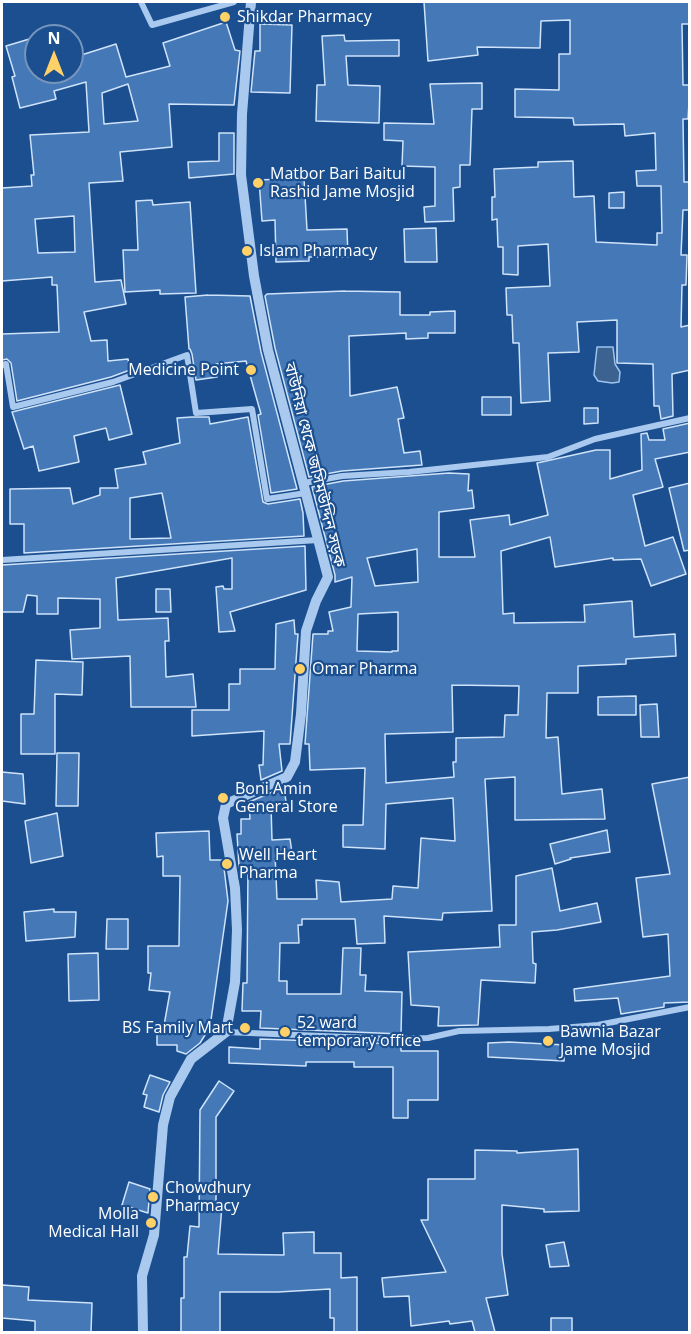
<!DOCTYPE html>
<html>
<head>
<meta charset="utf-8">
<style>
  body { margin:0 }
  #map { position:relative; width:691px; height:1334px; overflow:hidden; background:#1b4f8f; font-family:"Open Sans",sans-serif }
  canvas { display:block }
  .frame { position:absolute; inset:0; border:3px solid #fff; pointer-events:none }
  .north { position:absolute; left:24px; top:24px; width:60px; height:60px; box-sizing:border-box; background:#1b4f8f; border:2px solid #7695bc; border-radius:50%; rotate:0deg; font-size:16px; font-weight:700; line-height:24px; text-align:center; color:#fff }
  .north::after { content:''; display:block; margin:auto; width:21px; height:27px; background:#ffd166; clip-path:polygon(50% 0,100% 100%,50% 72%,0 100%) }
</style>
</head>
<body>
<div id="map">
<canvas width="691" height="1334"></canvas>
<div class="frame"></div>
<div class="north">N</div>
</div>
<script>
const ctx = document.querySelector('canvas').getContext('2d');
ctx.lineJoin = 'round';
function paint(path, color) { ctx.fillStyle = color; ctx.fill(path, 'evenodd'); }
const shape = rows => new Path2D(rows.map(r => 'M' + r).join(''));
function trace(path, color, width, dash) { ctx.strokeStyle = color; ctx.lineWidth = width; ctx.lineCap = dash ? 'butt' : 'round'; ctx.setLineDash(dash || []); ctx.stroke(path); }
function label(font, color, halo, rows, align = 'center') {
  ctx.font = font + ' "Open Sans","Noto Sans Bengali",sans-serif'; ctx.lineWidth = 4.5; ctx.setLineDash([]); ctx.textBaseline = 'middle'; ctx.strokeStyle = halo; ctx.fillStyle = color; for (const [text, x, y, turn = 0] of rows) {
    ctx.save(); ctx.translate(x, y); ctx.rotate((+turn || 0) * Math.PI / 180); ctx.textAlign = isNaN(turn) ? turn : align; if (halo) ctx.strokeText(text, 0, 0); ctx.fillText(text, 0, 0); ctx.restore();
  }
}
const water = shape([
  [597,347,613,347,615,364,620,372,619,382,612,383,598,381,594,375,597,347]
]);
paint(water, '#3c6290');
trace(water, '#9cc4f0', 1.5);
const building = shape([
  [424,2,690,2,690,24,682,24,683,85,690,85,688,119,683,119,684,182,690,182,690,210,683,210,681,255,687,255,686,285,682,285,681,327,690,325,690,370,672,374,673,416,661,419,659,406,654,406,653,364,617,363,617,320,577,322,579,352,548,353,550,401,521,403,519,343,513,343,512,315,507,315,506,288,550,286,548,244,518,246,518,275,503,274,503,247,498,247,497,219,492,220,492,197,495,197,494,169,538,167,538,162,573,161,574,197,594,196,596,242,657,245,657,233,662,233,661,186,637,186,636,171,656,170,655,133,625,136,624,124,574,125,573,118,515,117,515,89,559,90,559,54,570,54,570,20,541,21,540,48,477,47,478,55,428,61,424,2],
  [226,22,235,50,240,51,234,105,169,104,172,147,120,152,123,181,89,183,95,282,121,280,126,304,84,312,91,341,107,340,108,361,128,359,130,370,111,377,17,401,11,363,7,359,2,360,2,334,59,332,57,285,52,285,52,277,2,281,2,188,32,186,31,175,34,175,30,135,89,132,86,82,54,91,56,99,20,108,12,77,15,76,6,46,36,37,36,72,72,72,72,58,116,44,126,77,170,66,163,43,226,22],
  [128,84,138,121,104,124,102,93,128,84],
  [74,216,75,252,38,253,35,219,74,216],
  [260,24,292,25,290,93,251,92,255,51,260,51,260,24],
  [344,35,345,41,399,40,399,56,346,56,348,85,380,86,379,123,316,121,317,85,325,85,322,36,344,35],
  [482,83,482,109,472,109,470,165,460,165,460,187,453,188,454,221,425,222,424,207,435,206,435,167,402,166,403,141,384,140,384,123,434,124,430,84,482,83],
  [219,133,234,133,234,174,189,178,188,162,219,161,219,133],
  [304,178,307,230,347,229,348,257,309,257,309,261,276,262,275,220,262,221,259,180,304,178],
  [624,192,624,208,609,208,609,193,624,192],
  [152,200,153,205,190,202,196,293,160,294,160,290,125,292,123,250,138,250,136,201,152,200],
  [436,228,437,262,405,262,404,229,436,228],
  [345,291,400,292,400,315,430,315,430,312,455,311,455,333,428,333,428,338,406,339,406,333,349,336,350,396,397,387,404,418,398,419,404,453,420,451,422,465,342,471,309,477,275,348,265,296,267,294,345,291],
  [208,295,250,296,261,352,297,489,271,493,258,415,261,414,246,361,216,364,217,377,196,380,192,354,190,349,189,349,185,297,208,295],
  [120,385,132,434,109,440,106,428,74,436,79,462,39,471,33,446,24,449,12,412,120,385],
  [482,397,511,397,511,415,482,415,482,397],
  [584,408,598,408,598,423,584,424,584,408],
  [192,417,209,417,210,424,248,417,263,502,268,504,300,499,303,513,304,536,24,553,24,524,10,524,10,489,70,488,73,504,100,495,100,488,118,488,115,469,146,464,143,452,180,443,177,418,192,417],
  [162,493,171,538,130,539,130,498,162,493],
  [690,423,690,452,655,459,663,487,633,495,645,546,673,537,686,574,651,586,641,559,613,560,613,558,555,567,550,537,501,551,503,614,514,613,514,623,585,622,584,605,632,601,634,637,675,634,676,656,626,659,626,664,578,666,578,693,547,693,546,738,558,737,562,794,602,789,605,819,515,820,515,777,485,779,492,911,443,913,442,920,384,916,385,943,357,944,355,919,302,919,302,925,298,925,299,943,280,943,279,981,287,981,287,994,341,994,343,948,361,948,360,975,366,975,365,991,402,992,401,1034,260,1028,261,1011,242,1011,243,983,247,983,248,867,239,867,237,834,241,834,241,819,250,819,249,802,284,787,286,802,271,806,272,840,290,839,292,853,275,854,277,899,317,899,316,880,339,882,341,902,392,899,393,886,418,888,421,838,455,841,453,798,386,804,385,849,343,847,343,825,363,825,365,768,310,770,309,744,305,744,313,634,328,634,328,631,333,631,329,612,351,607,352,577,335,582,335,575,312,487,343,481,449,473,469,474,468,491,472,490,474,508,439,512,439,557,475,557,470,520,509,515,510,525,548,515,537,463,596,450,610,450,610,479,642,470,641,434,647,433,649,440,665,440,663,429,690,423],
  [417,549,418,582,375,586,367,558,417,549],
  [398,612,398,651,392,651,392,652,357,651,358,614,398,612],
  [452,685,519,686,518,715,505,715,504,737,456,738,456,762,453,762,454,777,386,783,385,734,453,732,452,685],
  [690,483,690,550,684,551,669,488,690,483],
  [305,546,306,590,230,612,235,631,219,632,216,587,223,586,224,589,232,589,232,558,116,578,118,620,168,618,169,641,165,641,166,677,193,674,196,707,131,707,130,656,72,659,70,630,100,628,100,599,58,598,58,614,37,614,37,596,27,595,23,612,2,612,2,565,305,546],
  [156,589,170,589,171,612,156,612,156,589],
  [294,620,295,634,298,634,290,744,279,744,282,771,261,780,259,765,263,765,264,731,192,736,192,710,229,710,229,684,240,684,240,669,275,669,276,624,294,620],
  [36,660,83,662,82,695,55,694,55,754,21,754,21,714,34,714,36,660],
  [636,696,636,715,598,715,598,697,636,696],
  [657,704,659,737,641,737,640,705,657,704],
  [57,753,79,753,78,806,56,806,57,753],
  [2,772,23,774,25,804,2,801,2,772],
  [690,777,690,1002,664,1003,664,1007,621,1014,618,998,575,1001,574,989,670,976,668,934,643,937,636,878,670,874,652,784,690,777],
  [57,813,63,856,31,863,25,821,57,813],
  [607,830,610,852,570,858,571,859,555,864,550,844,607,830],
  [209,831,210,860,223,860,228,901,210,1027,200,1043,186,1054,177,1051,177,1045,157,1045,157,1031,163,1031,170,992,149,990,151,973,148,973,148,946,179,946,180,876,163,876,163,856,157,857,156,833,209,831],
  [552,868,560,911,597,903,601,922,557,930,532,932,533,963,536,964,535,983,481,980,478,1025,438,1026,439,1007,411,1005,408,952,500,947,499,925,516,925,516,876,552,868],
  [54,909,54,912,76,912,75,937,26,941,24,912,54,909],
  [107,919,128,919,128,949,106,949,107,919],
  [98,953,99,1000,69,1001,68,954,98,953],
  [260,1039,401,1044,401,1051,438,1051,438,1100,408,1100,408,1118,393,1118,393,1067,354,1067,354,1062,306,1062,306,1066,229,1063,229,1047,260,1049,260,1039],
  [509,1042,565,1045,564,1061,488,1057,488,1043,509,1042],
  [150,1075,170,1082,163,1095,159,1112,144,1107,147,1095,143,1094,150,1075],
  [219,1081,234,1091,216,1117,216,1206,222,1206,218,1254,284,1255,283,1233,314,1232,314,1253,341,1253,341,1278,357,1277,357,1332,334,1332,334,1318,330,1318,330,1289,278,1292,220,1292,220,1332,181,1332,181,1298,184,1298,184,1257,187,1257,190,1226,199,1227,200,1110,219,1081],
  [578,1149,579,1211,544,1212,544,1209,502,1205,502,1254,508,1295,486,1298,495,1332,475,1332,472,1321,450,1324,449,1321,411,1326,409,1296,384,1297,382,1278,446,1272,421,1220,428,1220,428,1179,475,1179,475,1150,517,1151,517,1153,578,1149],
  [129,1182,150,1189,148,1213,122,1205,129,1182],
  [564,1242,569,1266,550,1267,546,1245,564,1242],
  [2,1285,29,1287,28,1300,92,1303,91,1332,35,1332,35,1321,2,1318,2,1285],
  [551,1318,572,1318,572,1332,551,1332,551,1318]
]);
paint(building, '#4478b7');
trace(building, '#cfe3fa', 1.5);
trace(shape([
  [141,2,152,25,234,2],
  [2,365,6,364,13,407,113,382,187,355,196,413,252,409,267,499,306,493],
  [304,483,342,476,409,472,548,457,595,439,690,418],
  [2,560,318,540],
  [226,1032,392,1039,428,1038,459,1031,549,1029,598,1025,690,1007]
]), '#a9c9ee', 6);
trace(shape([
  [143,1332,142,1276,154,1235,163,1125,170,1097,191,1059,226,1032,235,982,237,930,235,888,223,818,226,804,287,777,295,762,301,714,306,631,316,601,328,577,268,350,254,276,241,175,242,114,251,2]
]), '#a9c9ee', 10);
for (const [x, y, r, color] of [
  [225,17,6,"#ffd166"],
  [258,183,6,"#ffd166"],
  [247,251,6,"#ffd166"],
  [251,370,6,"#ffd166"],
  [300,669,6,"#ffd166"],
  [223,798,6,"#ffd166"],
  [227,864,6,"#ffd166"],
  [245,1028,6,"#ffd166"],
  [285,1032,6,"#ffd166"],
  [548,1041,6,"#ffd166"],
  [153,1197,6,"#ffd166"],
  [151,1223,6,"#ffd166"]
]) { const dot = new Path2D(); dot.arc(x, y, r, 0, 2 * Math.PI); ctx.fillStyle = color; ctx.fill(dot); trace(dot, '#1b4f8f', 2); }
label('16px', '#fff', '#1b4f8f', [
  ["Shikdar Pharmacy",237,17],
  ["Matbor Bari Baitul",270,174],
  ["Rashid Jame Mosjid",270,192],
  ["Islam Pharmacy",259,251],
  ["Medicine Point",239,370,"right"],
  ["Omar Pharma",312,669],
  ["Boni Amin",235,789],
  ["General Store",235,807],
  ["Well Heart",239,855],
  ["Pharma",239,873],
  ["52 ward",297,1023],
  ["temporary office",297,1041],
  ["BS Family Mart",233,1028,"right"],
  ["Bawnia Bazar",560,1032],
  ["Jame Mosjid",560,1050],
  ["Chowdhury",165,1188],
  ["Pharmacy",165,1206],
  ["Molla",139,1214,"right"],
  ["Medical Hall",139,1232,"right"]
], 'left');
label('16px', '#fff', '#1b4f8f', [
  ["বাউনিয়া থেকে জসিমউদ্দিন সড়ক",314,465,76]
]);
</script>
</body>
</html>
